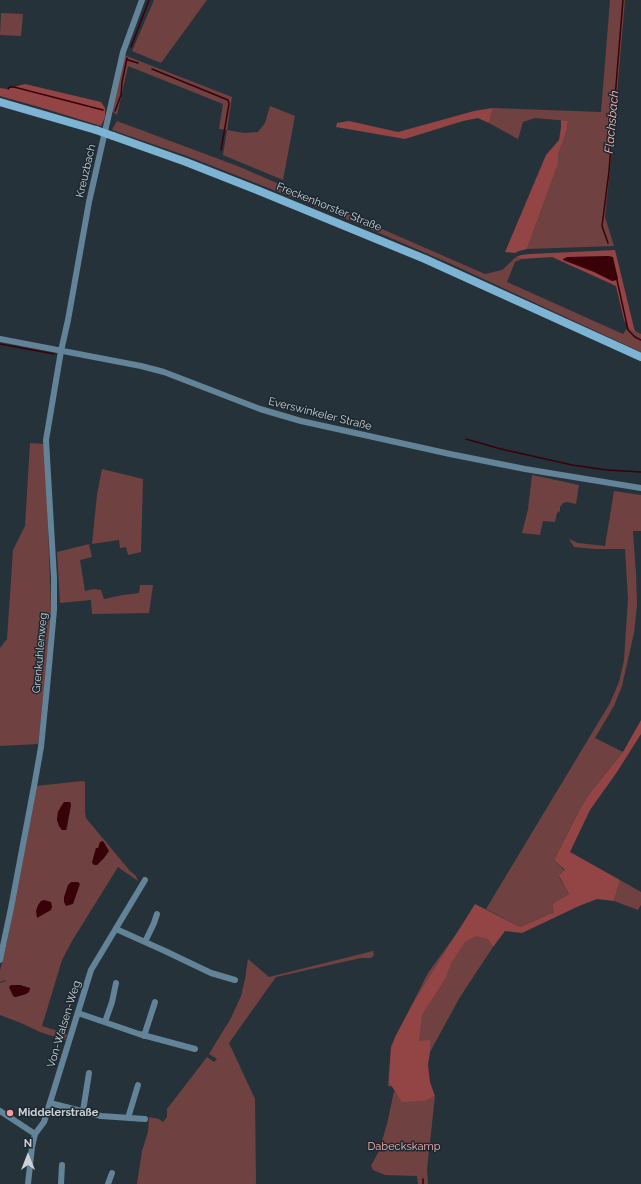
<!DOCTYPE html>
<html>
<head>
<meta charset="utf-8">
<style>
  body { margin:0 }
  #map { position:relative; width:641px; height:1184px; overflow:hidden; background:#26323a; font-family:Raleway,sans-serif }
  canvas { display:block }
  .north { position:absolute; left:8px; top:1136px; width:40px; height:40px; -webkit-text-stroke:3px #1c2830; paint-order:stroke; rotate:0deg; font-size:11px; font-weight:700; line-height:16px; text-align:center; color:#cbd3d8 }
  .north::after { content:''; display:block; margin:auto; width:14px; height:18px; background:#cbd3d8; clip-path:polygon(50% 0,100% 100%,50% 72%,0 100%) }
</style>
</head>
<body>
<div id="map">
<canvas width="641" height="1184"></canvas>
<div class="north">N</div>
</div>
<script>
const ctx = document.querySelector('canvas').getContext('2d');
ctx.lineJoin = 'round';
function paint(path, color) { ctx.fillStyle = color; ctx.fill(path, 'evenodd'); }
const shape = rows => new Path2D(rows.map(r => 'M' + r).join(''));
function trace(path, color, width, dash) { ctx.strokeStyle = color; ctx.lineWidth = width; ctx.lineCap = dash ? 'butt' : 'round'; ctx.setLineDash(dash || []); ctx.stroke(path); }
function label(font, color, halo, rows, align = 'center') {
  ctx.font = font + ' Raleway,sans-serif'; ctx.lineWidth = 3; ctx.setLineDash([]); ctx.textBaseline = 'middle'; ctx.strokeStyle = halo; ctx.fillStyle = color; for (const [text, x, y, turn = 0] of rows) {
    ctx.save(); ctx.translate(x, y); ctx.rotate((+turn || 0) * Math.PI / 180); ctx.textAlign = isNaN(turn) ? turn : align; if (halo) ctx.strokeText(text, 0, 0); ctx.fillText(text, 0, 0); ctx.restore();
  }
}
paint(shape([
  [154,0,207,0,161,63,132,51],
  [610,0,625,0,614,129,605,217,614,246,527,249,558,164,558,155,567,130,568,121,535,118,523,122,518,139,489,123,493,108,601,112],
  [1,13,23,14,21,36,0,35],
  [124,55,232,97,227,130,244,133,258,132,265,123,270,106,295,116,283,180,223,155,227,130,219,129,223,104,128,66,117,115,112,111],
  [117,121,240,167,485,274,502,270,516,257,522,259,515,262,507,282,623,334,628,327,641,334,641,352,449,263,337,215,187,156,112,130],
  [30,443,45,444,51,609,46,675,38,744,0,746,0,648,7,639,13,550,25,526],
  [102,469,143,479,141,552,128,555,126,547,120,548,119,540,92,544,97,495],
  [532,475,579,485,576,504,567,502,563,503,560,507,560,511,557,513,555,522,543,521,540,535,522,533,528,509],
  [614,491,641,495,641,531,633,531,636,574,637,605,634,633,622,686,614,706,595,738,623,752,593,789,582,805,554,860,565,871,559,877,569,894,552,904,554,912,520,927,486,909,610,703,619,682,624,660,628,599,625,549,595,549,574,547,569,539,578,543,605,546],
  [89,544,92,557,80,560,85,591,94,589,101,590,104,599,123,595,139,593,140,585,153,585,149,613,92,614,91,600,60,603,57,552],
  [82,781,85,782,85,812,86,818,130,871,136,876,138,881,118,867,72,941,62,960,42,1026,67,1034,65,1040,40,1032,21,1023,0,1015,0,983,6,981,5,980,0,982,0,971,7,942,36,786],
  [71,803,67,829,66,830,62,830,57,820,58,812,62,805],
  [96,848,98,848,104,858,100,861,92,862],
  [11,985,20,985,29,988,30,989,26,994,16,997,10,986],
  [620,880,641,892,641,905,638,910,614,901],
  [475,908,503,929,492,944,493,947,460,997,430,1052,430,1049,423,1063,433,1097,435,1096,427,1169,428,1184,418,1184,417,1176,385,1175,373,1170,371,1165,372,1164,379,1151,387,1124,394,1091,397,1094,398,1087,388,1086,391,1046,428,973],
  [373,951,374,955,371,958,361,958,276,977,229,1043,255,1099,256,1184,137,1184,142,1151,148,1132,149,1117,159,1119,163,1122,167,1117,167,1109,207,1057,214,1062,217,1059,209,1054,231,1018,241,996,245,979,248,959,269,977]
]), '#704141');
paint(shape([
  [25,84,101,102,105,108,105,117,101,126,46,109,0,96,0,88,6,89],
  [493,108,489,123,478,118,463,121,405,139,336,127,337,123,349,121,398,132,474,111],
  [561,120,568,121,567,130,558,155,558,164,527,249,519,251,515,253,505,252,546,155,559,140,561,127],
  [615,250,635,332,628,327,624,320,616,286,552,257,522,259,516,257,521,255,530,254],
  [641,720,641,734,617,772,590,810,570,852,620,880,614,901,597,899,579,906,522,933,505,931,493,947,488,939,476,936,465,942,451,963,445,979,422,1015,419,1041,430,1040,430,1052,428,1065,430,1082,435,1096,424,1101,402,1102,389,1082,391,1049,395,1037,412,1005,475,904,520,927,554,912,552,904,569,894,559,876,565,870,554,860,582,805,593,789,623,752]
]), '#934445');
paint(shape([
  [607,256,609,256,613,257,618,279,617,280,612,281,594,272,563,260,563,259,567,257],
  [64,802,70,802,71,805,66,830,62,830,59,826,57,820,58,812,62,805],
  [103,841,105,844,109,851,104,858,97,865,94,865,92,863,96,848,98,848,100,842],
  [71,882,78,882,80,884,73,904,66,906,64,902,64,897,68,885],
  [44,900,51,902,52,907,51,910,37,918,36,911,38,905,41,901],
  [11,985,20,985,30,988,30,989,29,992,26,994,15,997,13,996,9,987]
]), '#390208');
trace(shape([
  [131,47,149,0],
  [152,69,228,100,229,104,221,150],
  [8,89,10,87,14,87,103,110],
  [115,111,121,95,122,82,127,58,128,60,138,63],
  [608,243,602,226,609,171,623,0],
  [617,280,628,330,635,337,641,340],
  [0,344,54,354],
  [466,439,501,449,572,465,607,470,641,472],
  [423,1179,423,1184]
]), '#390208', 1.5);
trace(shape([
  [0,339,141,366,164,372,260,409,301,421,450,454,525,469,641,488],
  [116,929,165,951,211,973,235,980],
  [145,942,154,923,157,914],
  [0,960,11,908,35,781,41,747,48,677,54,610,54,578,46,440,61,351,68,320,89,202,123,52,142,0],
  [78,1013,139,1034,195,1049],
  [105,1022,112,1002,116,983],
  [144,1036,155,1002],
  [50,1103,101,1116,145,1119],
  [0,1111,35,1134],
  [83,1111,89,1073],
  [128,1118,138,1085],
  [28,1184,32,1147,35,1134,44,1122,91,970,145,880],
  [61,1184,62,1165],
  [108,1184,112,1173]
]), '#638498', 6);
trace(shape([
  [0,102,96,130],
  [113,136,186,162,257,190,425,259,641,357]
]), '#7db3d3', 8);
trace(shape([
  [96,130,113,136]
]), '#7db3d3', 8);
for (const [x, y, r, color] of [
  [10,1113,4,"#f59b99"]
]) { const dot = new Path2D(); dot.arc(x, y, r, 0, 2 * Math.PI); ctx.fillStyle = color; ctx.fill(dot); trace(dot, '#1c2830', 1.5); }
label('11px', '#cbd3d8', '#1c2830', [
  ["Kreuzbach",86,171,-77],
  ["Freckenhorster Straße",329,207,22],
  ["Everswinkeler Straße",320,414,14],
  ["Grenkuhlenweg",40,653,-85],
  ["Von-Walsen-Weg",64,1024,-73]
]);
label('bold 11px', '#cbd3d8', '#1c2830', [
  ["Middelerstraße",18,1113]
], 'left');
label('11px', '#fab4b1', '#1c2830', [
  ["Dabeckskamp",404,1147]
]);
label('italic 12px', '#fdb6b4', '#1c2830', [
  ["Flachsbach",612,122,-85]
]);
</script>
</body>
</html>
